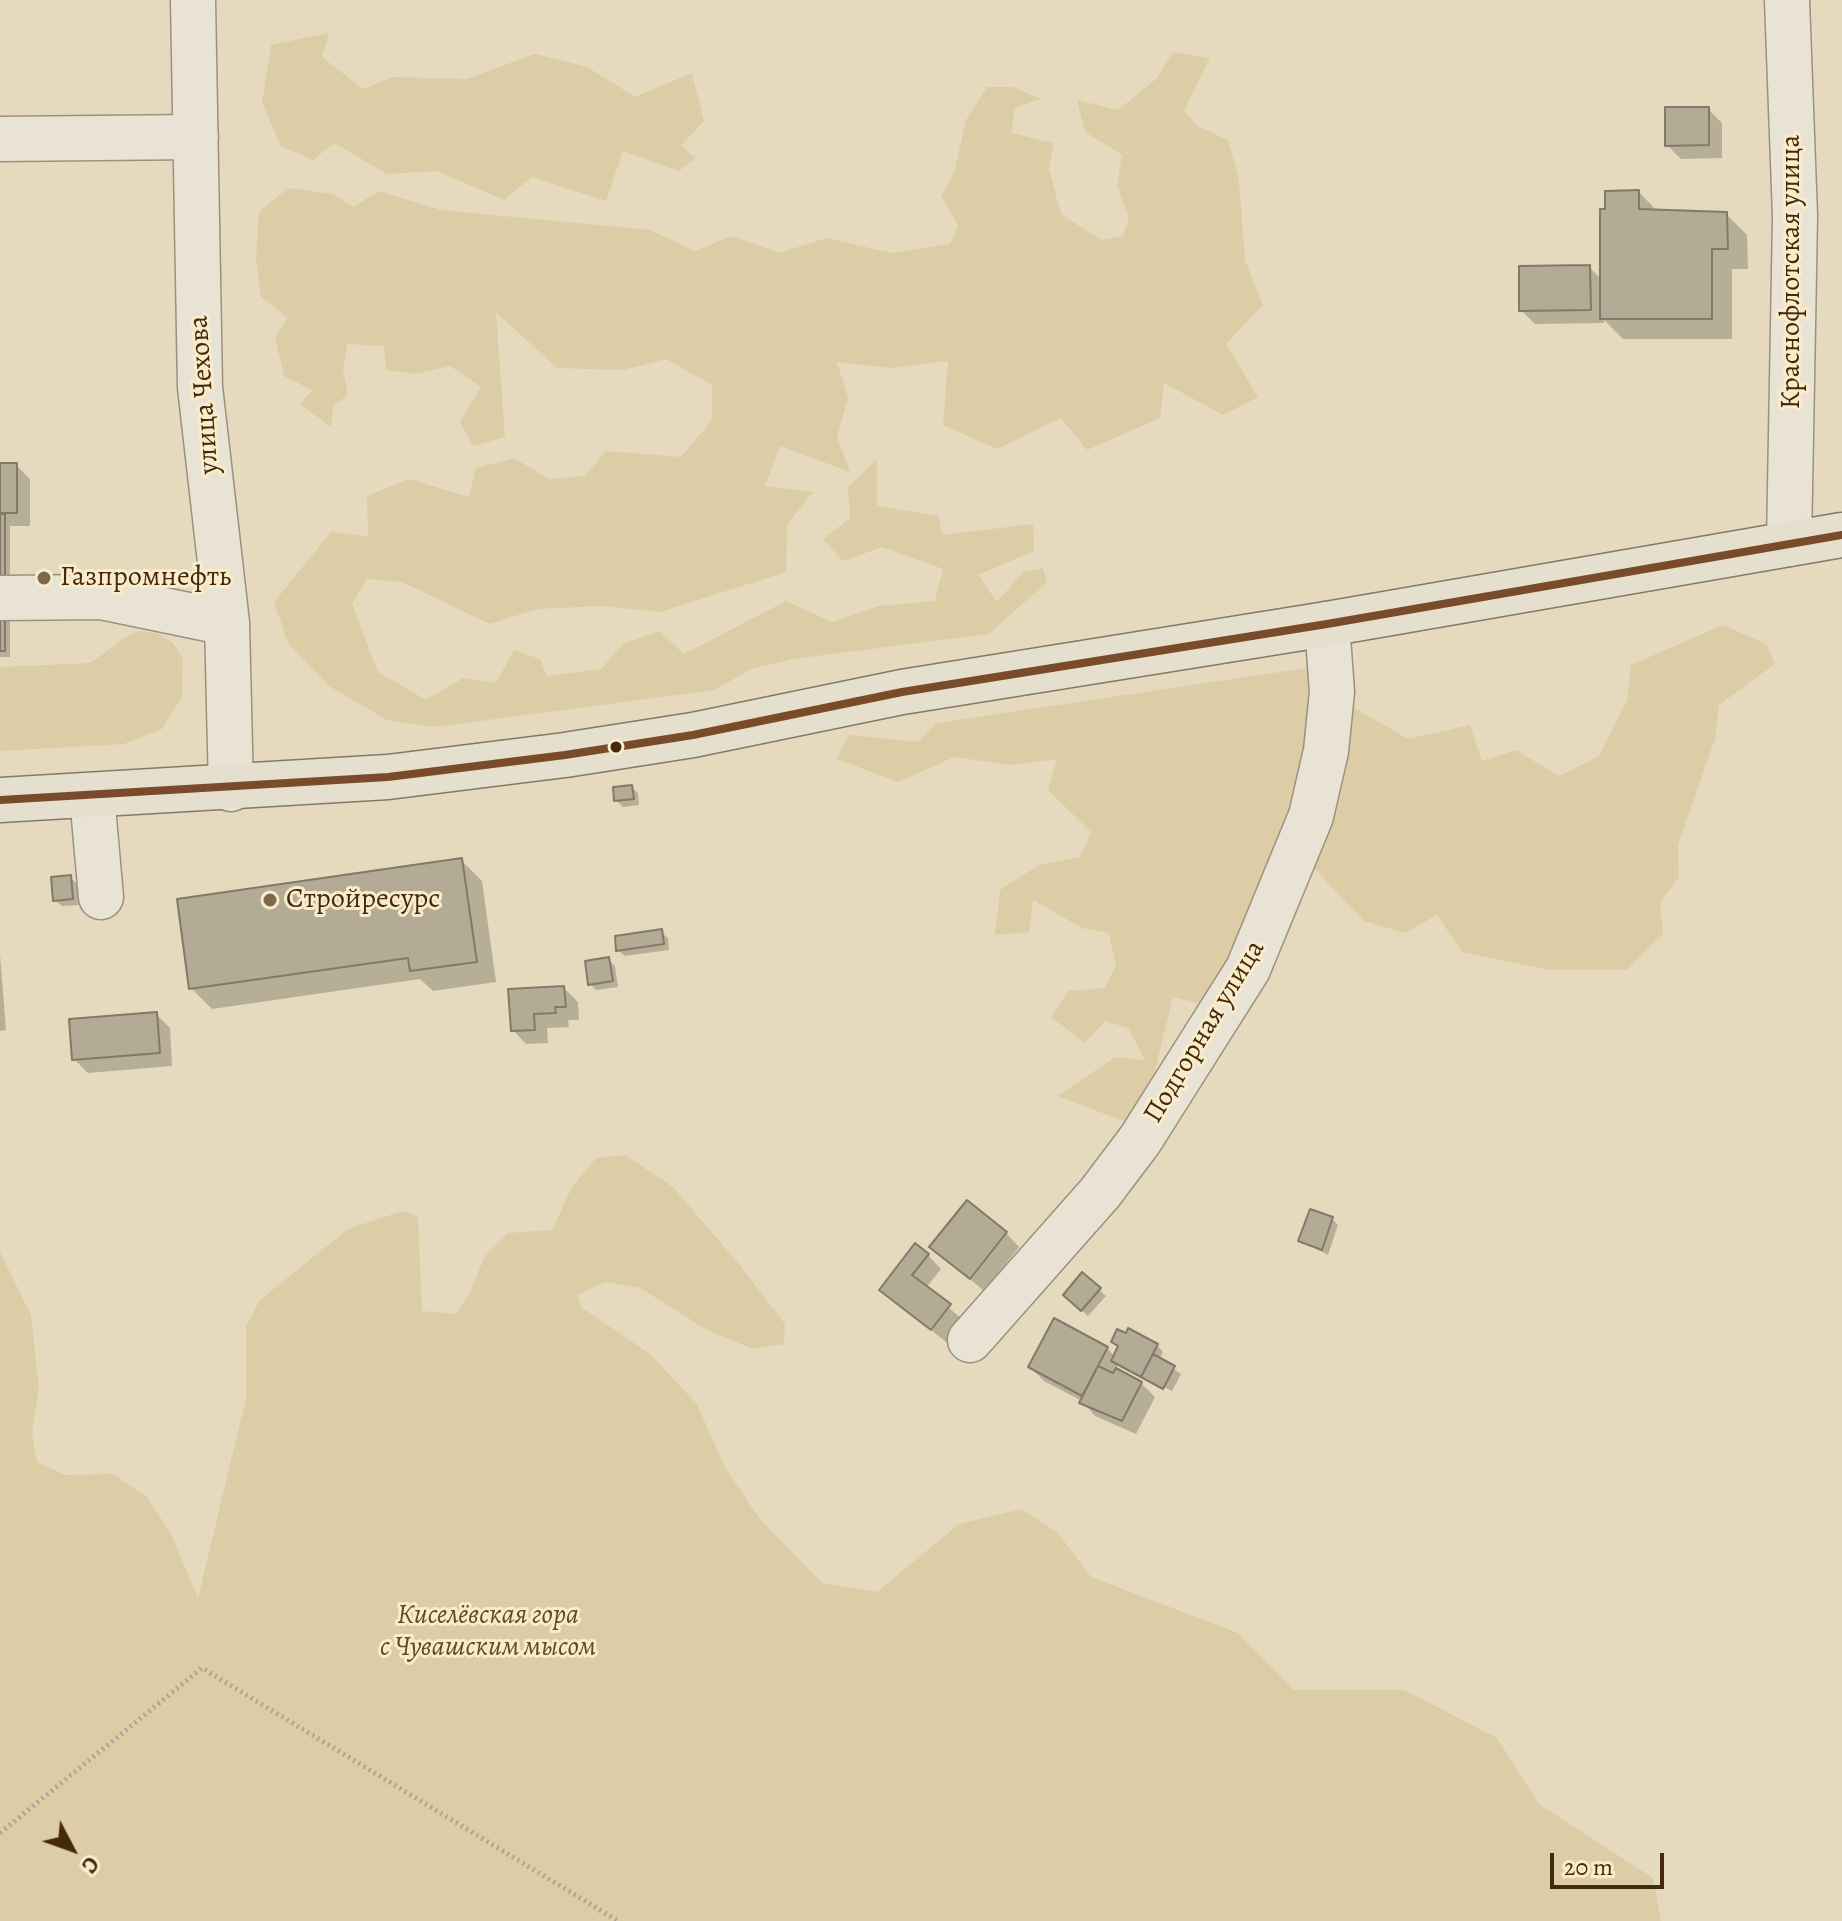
<!DOCTYPE html>
<html>
<head>
<meta charset="utf-8">
<style>
  body { margin:0 }
  #map { position:relative; width:1842px; height:1921px; overflow:hidden; background:#e5dabe; font-family:Alegreya,serif }
  canvas { display:block }
  .north { position:absolute; left:32px; top:1809px; width:80px; height:80px; -webkit-text-stroke:6px #f8ecca; paint-order:stroke; rotate:131deg; font-size:22px; font-weight:700; line-height:32px; text-align:center; color:#46290d }
  .north::after { content:''; display:block; margin:auto; width:28px; height:36px; background:#46290d; clip-path:polygon(50% 0,100% 100%,50% 72%,0 100%) }
  .scale { position:absolute; left:1550px; top:1853px; width:114px; height:36px; box-sizing:border-box; border:4px solid #46290d; border-top:0; padding-left:10px; font-size:24px; line-height:28px; white-space:nowrap; color:#46290d; -webkit-text-stroke:6px #f8ecca; paint-order:stroke }
</style>
</head>
<body>
<div id="map">
<canvas width="1842" height="1921"></canvas>
<div class="north">С</div>
<div class="scale">20 m</div>
</div>
<script>
const ctx = document.querySelector('canvas').getContext('2d');
ctx.lineJoin = 'round';
function paint(path, color) { ctx.fillStyle = color; ctx.fill(path, 'evenodd'); }
const shape = rows => new Path2D(rows.map(r => 'M' + r).join(''));
function trace(path, color, width, dash) { ctx.strokeStyle = color; ctx.lineWidth = width; ctx.lineCap = dash ? 'butt' : 'round'; ctx.setLineDash(dash || []); ctx.stroke(path); }
function label(font, color, halo, rows, align = 'center') {
  ctx.font = font + ' Alegreya,serif'; ctx.lineWidth = 6; ctx.setLineDash([]); ctx.textBaseline = 'middle'; ctx.strokeStyle = halo; ctx.fillStyle = color; for (const [text, x, y, turn = 0] of rows) {
    ctx.save(); ctx.translate(x, y); ctx.rotate((+turn || 0) * Math.PI / 180); ctx.textAlign = isNaN(turn) ? turn : align; if (halo) ctx.strokeText(text, 0, 0); ctx.fillText(text, 0, 0); ctx.restore();
  }
}
paint(shape([
  [329,33,322,57,363,89,393,77,466,79,535,54,587,67,635,97,692,73,704,121,681,146,696,158,679,171,623,151,606,201,532,177,504,200,437,171,387,174,334,143,313,160,281,146,262,103,271,45],
  [1173,52,1210,58,1184,110,1197,126,1228,140,1239,181,1245,260,1263,305,1226,344,1258,397,1223,415,1164,383,1160,418,1087,450,1061,418,997,449,943,425,948,361,890,368,837,362,848,398,837,437,850,472,780,446,765,486,813,492,787,525,786,572,660,612,604,606,537,609,490,624,402,582,367,579,352,604,378,672,426,700,463,678,496,683,514,650,540,659,547,676,601,669,623,644,659,631,684,654,786,601,832,622,879,606,935,601,943,569,882,547,843,561,823,539,850,518,848,487,877,459,877,506,939,516,942,535,1033,524,1034,551,978,575,997,602,1023,572,1043,568,1047,582,989,634,793,659,751,669,715,690,435,727,387,720,329,686,288,643,274,602,331,532,368,536,367,496,409,479,469,497,476,468,514,458,549,479,585,476,606,451,681,457,712,420,712,385,666,359,623,370,557,368,496,312,505,437,473,446,460,422,481,387,450,366,416,374,386,370,384,346,347,344,343,371,348,395,333,406,331,427,300,404,312,390,284,376,275,337,288,318,261,297,256,258,259,212,288,188,333,194,353,207,379,191,441,210,650,230,695,251,732,236,780,253,826,238,892,253,950,244,958,225,941,196,954,173,966,120,987,87,1013,87,1041,99,1015,108,1011,133,1054,143,1049,169,1061,214,1101,240,1123,236,1129,218,1117,185,1122,155,1085,132,1077,100,1118,110,1156,79],
  [1723,625,1766,644,1775,664,1719,705,1715,739,1678,845,1679,877,1660,902,1663,934,1626,970,1548,970,1462,952,1437,915,1405,933,1364,921,1308,862,1341,700,1408,739,1470,725,1482,761,1516,750,1559,776,1599,756,1627,700,1631,665],
  [142,631,157,633,172,642,183,658,182,697,162,729,124,744,0,751,0,667,90,663,129,635],
  [1313,667,1308,765,1266,878,1206,1005,1173,997,1155,1071,1131,1124,1058,1096,1115,1057,1145,1060,1128,1028,1105,1021,1085,1043,1051,1017,1068,991,1105,988,1116,965,1109,933,1082,928,1033,900,1029,932,995,935,1000,890,1039,865,1080,857,1091,832,1048,790,1057,759,1011,765,954,757,898,782,837,759,849,735,918,742,937,723],
  [625,1155,673,1187,743,1269,785,1324,784,1344,753,1349,707,1330,640,1288,605,1282,577,1295,581,1307,650,1354,697,1404,724,1466,759,1518,822,1583,877,1592,959,1524,1022,1509,1058,1533,1091,1577,1238,1633,1294,1690,1404,1690,1497,1738,1539,1804,1653,1878,1661,1921,0,1921,0,1252,31,1315,39,1388,32,1433,37,1462,65,1475,113,1474,147,1497,171,1534,198,1598,246,1398,246,1326,260,1300,348,1229,403,1211,418,1217,422,1311,455,1314,468,1296,485,1256,508,1233,552,1230,572,1187,596,1158]
]), '#ddcda6');
paint(shape([
  [1708,109,1722,123,1722,158,1681,159,1667,145],
  [1639,192,1658,212,1726,214,1747,235,1748,269,1732,269,1732,339,1623,339,1604,320,1604,323,1535,324,1521,310,1589,267,1602,280],
  [0,465,16,465,30,479,30,526,10,526,10,657,0,657],
  [631,787,638,793,639,805,623,807,616,800],
  [461,860,482,881,496,982,433,991,420,979,212,1009,191,988],
  [70,877,77,884,79,905,62,906,55,900],
  [661,932,668,938,669,950,625,956,618,950],
  [0,955,6,1030,0,1031],
  [608,959,615,966,618,987,596,990,590,984],
  [564,988,578,1002,579,1020,568,1020,569,1027,547,1028,548,1043,526,1044,513,1030],
  [156,1014,170,1028,172,1066,88,1073,74,1059],
  [1332,1219,1338,1225,1328,1255,1300,1240],
  [1006,1233,1019,1247,984,1291,932,1247],
  [928,1255,941,1269,926,1288,963,1320,946,1342,882,1290],
  [1082,1275,1106,1296,1088,1316,1072,1301],
  [1113,1342,1157,1345,1163,1352,1159,1360,1181,1374,1172,1391,1118,1363,1116,1370,1141,1383,1155,1397,1136,1434,1095,1416,1082,1401,1044,1381,1030,1367,1107,1348,1115,1357,1120,1348]
]), '#0003');
const building = shape([
  [1665,107,1709,107,1709,145,1665,146,1665,107],
  [1639,190,1639,209,1727,212,1728,249,1712,249,1712,319,1600,319,1600,209,1605,209,1605,191,1639,190],
  [1590,265,1591,310,1519,311,1519,266,1590,265],
  [0,463,17,463,17,513,0,513,0,463],
  [0,514,5,514,5,651,0,651,0,514],
  [632,785,634,799,614,801,613,787,632,785],
  [462,858,477,962,410,971,408,958,189,989,177,899,462,858],
  [71,875,73,899,53,901,51,877,71,875],
  [662,929,664,944,616,951,615,936,662,929],
  [609,957,613,981,588,985,585,961,609,957],
  [564,986,566,1007,555,1007,556,1013,534,1014,535,1030,511,1031,508,989,564,986],
  [157,1012,160,1053,72,1060,69,1019,157,1012],
  [967,1200,1007,1232,970,1279,929,1247,967,1200],
  [1310,1209,1333,1217,1322,1250,1298,1241,1310,1209],
  [915,1243,929,1254,912,1275,951,1304,931,1330,879,1290,915,1243],
  [1082,1272,1101,1288,1081,1311,1063,1295,1082,1272],
  [1054,1318,1108,1347,1082,1396,1028,1367,1054,1318],
  [1128,1328,1158,1344,1141,1377,1111,1361,1118,1346,1111,1342,1117,1329,1126,1333,1128,1328],
  [1153,1354,1175,1366,1163,1389,1141,1377,1153,1354],
  [1098,1366,1113,1373,1116,1368,1142,1382,1122,1421,1079,1403,1098,1366]
]);
paint(building, '#b4ab96');
trace(building, '#837967', 2);
const minor = shape([
  [193,0,200,387,227,623,231,789],
  [1787,0,1795,216,1789,544],
  [0,139,196,137],
  [0,598,101,597,227,623],
  [92,796,101,897],
  [970,1340,1100,1193,1140,1140,1248,969,1311,816,1326,751,1332,692,1327,624]
]);
const major = shape([
  [0,800,388,777,565,755,693,735,902,692,1327,624,1842,535]
]);
trace(minor, '#9b917e', 47);
trace(major, '#837967', 47);
trace(shape([
  [0,1833,202,1668,618,1921]
]), '#aaa496', 5, [2, 4]);
trace(minor, '#e8e3d5', 44);
trace(major, '#e5dfce', 44);
trace(shape([
  [0,800,388,777,565,755,693,735,902,692,1327,624,1842,535]
]), '#7a4b2a', 8);
for (const [x, y, r, color] of [
  [44,578,8,"#7e674b"],
  [616,747,7,"#46290d"],
  [270,900,8,"#7e674b"]
]) { const dot = new Path2D(); dot.arc(x, y, r, 0, 2 * Math.PI); ctx.fillStyle = color; ctx.fill(dot); trace(dot, '#f8ecca', 3); }
label('28px', '#46290d', '#f8ecca', [
  ["Краснофлотская улица",1792,272,-90],
  ["улица Чехова",205,395,-94],
  ["Подгорная улица",1205,1032,-59]
]);
label('28px', '#46290d', '#f8ecca', [
  ["Газпромнефть",60,578],
  ["Стройресурс",286,900]
], 'left');
label('italic 28px', '#634828', '#f8ecca', [
  ["Киселёвская гора",488,1616],
  ["с Чувашским мысом",488,1648]
]);
</script>
</body>
</html>
